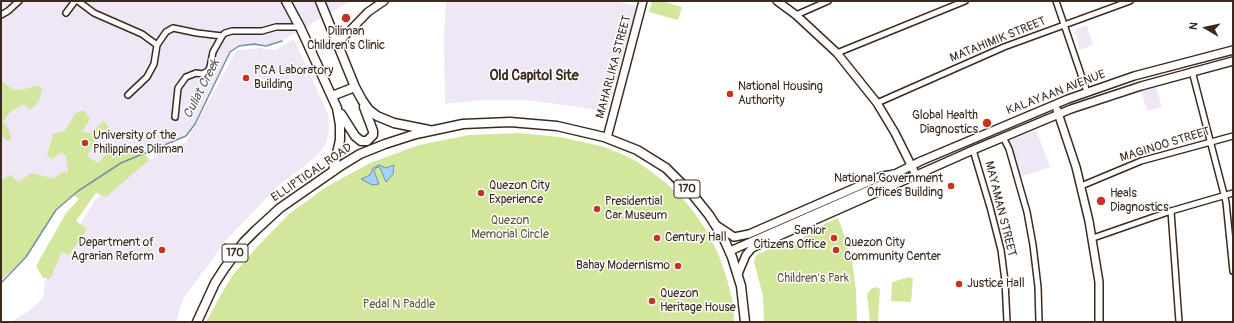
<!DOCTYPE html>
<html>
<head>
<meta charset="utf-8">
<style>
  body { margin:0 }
  #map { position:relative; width:1234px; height:323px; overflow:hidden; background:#fff; font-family:Pangolin,sans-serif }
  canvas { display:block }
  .frame { position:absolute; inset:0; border:2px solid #3b2a1e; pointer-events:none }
  .north { position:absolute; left:1186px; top:8px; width:40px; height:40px; -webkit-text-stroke:3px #fff; paint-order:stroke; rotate:279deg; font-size:11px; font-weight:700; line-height:16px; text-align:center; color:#3b2a1e }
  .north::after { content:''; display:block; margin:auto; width:14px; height:18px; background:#3b2a1e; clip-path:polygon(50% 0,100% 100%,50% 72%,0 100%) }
</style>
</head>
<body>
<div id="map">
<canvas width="1234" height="323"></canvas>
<div class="frame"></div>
<div class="north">N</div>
</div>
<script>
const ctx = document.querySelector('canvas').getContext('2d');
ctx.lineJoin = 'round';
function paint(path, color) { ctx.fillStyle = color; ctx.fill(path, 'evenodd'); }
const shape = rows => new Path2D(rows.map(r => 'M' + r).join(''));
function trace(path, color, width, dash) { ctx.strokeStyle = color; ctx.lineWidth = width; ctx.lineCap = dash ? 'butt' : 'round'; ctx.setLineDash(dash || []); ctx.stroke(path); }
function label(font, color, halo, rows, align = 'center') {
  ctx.font = font + ' Pangolin,sans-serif'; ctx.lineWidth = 3; ctx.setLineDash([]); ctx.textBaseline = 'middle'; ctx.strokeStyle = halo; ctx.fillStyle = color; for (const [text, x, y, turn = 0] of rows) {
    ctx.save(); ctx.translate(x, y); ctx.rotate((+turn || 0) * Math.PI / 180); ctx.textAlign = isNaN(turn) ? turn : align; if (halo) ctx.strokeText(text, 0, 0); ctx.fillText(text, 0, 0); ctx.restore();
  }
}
paint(shape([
  [1,1,351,1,282,41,266,46,239,46,230,52,195,124,186,136,121,163,78,191,56,210,26,257,1,277],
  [446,1,615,1,637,6,607,112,572,106,525,100,481,100,445,104,444,37],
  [1087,25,1093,45,1080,50,1074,30],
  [294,39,328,114,329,130,327,141,321,151,306,165,280,184,228,238,183,299,176,322,11,322,29,311,43,298,45,281,95,200,149,160,186,142,237,50,260,48,275,50],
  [1156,87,1162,107,1147,111,1141,91],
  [1036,130,1050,167,1020,177,1009,141]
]), '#efe7f5');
paint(shape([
  [652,1,662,1,682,7,678,20,649,12],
  [1,81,14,90,22,90,38,85,42,88,39,101,30,110,24,104,10,112,3,122,8,128,11,139,8,141,1,135],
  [84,110,90,119,82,132,90,133,104,121,109,128,95,141,87,156,98,163,109,151,121,150,132,147,142,150,149,160,106,197,96,193,76,221,87,229,69,255,62,252,50,279,43,278,36,266,66,213,79,199,73,195,56,210,26,257,1,280,1,180,11,175,18,182,32,173,54,179,62,172,68,173,66,156,62,152,52,159,47,155,50,145,53,134,65,131,76,113],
  [519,133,560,137,601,146,622,154,638,162,665,182,684,200,694,212,706,230,718,253,727,279,733,303,734,322,206,322,219,298,232,276,256,248,289,214,326,187,370,163,419,145,469,135],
  [838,218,848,245,853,267,856,291,857,322,764,322,763,296,754,262,755,257,758,254,777,246,782,247,813,233,816,228],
  [910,277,913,279,911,302,891,301,892,282],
  [875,287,880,289,878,321,878,322,870,322,867,294,871,289]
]), '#d2e79c');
const water = shape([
  [379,165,386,168,394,165,393,174,386,182,380,168,377,167,374,171,379,184,372,185,361,179,370,175,373,168,379,165]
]);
paint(water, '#a1d2fe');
trace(water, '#788fa4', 1);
trace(shape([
  [1,283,26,257,56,210,78,191,121,163,186,136,195,124,230,52,239,46,254,44,266,46,282,41]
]), '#788fa4', 1.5);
const street = shape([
  [78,1,94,13,142,34,157,45],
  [1056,1,1087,92],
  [66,13,75,1],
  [1,15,8,11,19,1],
  [796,15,828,1],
  [837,53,965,1],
  [1192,71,1226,202,1233,271],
  [128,95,147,77,154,64,157,45,166,32,173,28,197,33,222,36,225,33,232,31,262,31,276,27,300,27],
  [877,103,1004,47,1130,1],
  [175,117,178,88,186,77,196,73,202,74,208,71,210,67,213,52,222,36],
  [1003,137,1009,149,1027,212,1033,245,1038,287,1039,322],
  [973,150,990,207,1001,250,1005,281,1007,322],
  [1081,186,1141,161,1233,136],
  [1171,211,1179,322],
  [1093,238,1171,211,1233,193]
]);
const secondary = shape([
  [777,1,796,15,837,53,877,103,895,133,916,175],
  [338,43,368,12,384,1],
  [1057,110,1076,167,1089,221,1099,282,1099,322],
  [607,138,643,1],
  [716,225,734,237,749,234,882,176,895,174,921,161,1068,99,1134,76,1233,50],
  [730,251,885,183,893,174],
  [738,274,746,255,752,248,973,150,1071,109,1141,86,1233,61]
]);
const primary = shape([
  [286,1,300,27,337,108,340,125,340,140,333,171],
  [320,1,355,87,362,100,369,110,377,116,394,123,429,130],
  [332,96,355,87],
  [341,114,355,136,361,141,367,141,373,135,373,131,364,107],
  [197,322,215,283,224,269,244,242,256,230,280,208,342,165,360,154,385,144,416,134,463,124,510,122,557,126,604,137,637,150,666,168,693,195,709,215,723,237,732,257,741,286,745,322]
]);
trace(street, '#3b2a1e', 8);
trace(secondary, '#3b2a1e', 10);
trace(primary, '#3b2a1e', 11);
trace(street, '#fff', 5);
trace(secondary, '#fff', 7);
trace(primary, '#fff', 8);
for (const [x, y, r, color] of [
  [346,18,5,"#c8321e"],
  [246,78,4,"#c8321e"],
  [730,94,4,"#c8321e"],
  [987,123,5,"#c8321e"],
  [85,143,4,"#c8321e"],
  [951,186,4,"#c8321e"],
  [481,193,4,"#c8321e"],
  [1101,201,5,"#c8321e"],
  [597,209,4,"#c8321e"],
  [657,238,4,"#c8321e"],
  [834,238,4,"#c8321e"],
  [162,250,4,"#c8321e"],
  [836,250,4,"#c8321e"],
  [678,266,4,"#c8321e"],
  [959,284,4,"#c8321e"],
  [652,301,4,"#c8321e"]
]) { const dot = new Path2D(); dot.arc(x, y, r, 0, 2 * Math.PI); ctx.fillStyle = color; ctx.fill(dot); trace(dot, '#fff', 1.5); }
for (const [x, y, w] of [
  [687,189,26],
  [235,253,26]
]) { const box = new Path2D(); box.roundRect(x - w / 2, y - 9, w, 18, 3); ctx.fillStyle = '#fff'; ctx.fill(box); trace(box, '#3b2a1e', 1); }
label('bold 11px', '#3b2a1e', null, [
  ["170",687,189],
  ["170",235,253]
]);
label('12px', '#3b2a1e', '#fff', [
  ["Diliman",346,32,"center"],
  ["Children's Clinic",346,46,"center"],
  ["PCA Laboratory",254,71],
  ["Building",254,85],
  ["National Housing",738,87],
  ["Authority",738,101],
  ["Global Health",978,116,"right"],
  ["Diagnostics",978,130,"right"],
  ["University of the",93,136],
  ["Philippines Diliman",93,150],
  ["National Government",943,179,"right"],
  ["Offices Building",943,193,"right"],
  ["Quezon City",489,186],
  ["Experience",489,200],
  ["Heals",1110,194],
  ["Diagnostics",1110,208],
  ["Presidential",605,202],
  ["Car Museum",605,216],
  ["Senior",826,231,"right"],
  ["Citizens Office",826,245,"right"],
  ["Century Hall",665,238],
  ["Department of",154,243,"right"],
  ["Agrarian Reform",154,257,"right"],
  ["Quezon City",844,243],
  ["Community Center",844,257],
  ["Bahay Modernismo",670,266,"right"],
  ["Justice Hall",967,284],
  ["Quezon",660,294],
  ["Heritage House",660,308]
], 'left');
label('12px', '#3b2a1e', '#fff', [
  ["MATAHIMIK STREET",998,40,-22],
  ["MAHARLIKA STREET",614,67,-75],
  ["KALAYAAN AVENUE",1056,93,-21],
  ["MAGINOO STREET",1165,145,-17],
  ["ELLIPTICAL ROAD",312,173,-34],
  ["MAYAMAN STREET",1000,209,76]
]);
label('12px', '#61593e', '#fff', [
  ["Quezon",510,221],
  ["Memorial Circle",510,235],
  ["Children's Park",813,279],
  ["Pedal N Paddle",399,305]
]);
label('italic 13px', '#5a5c61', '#fff', [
  ["Culiat Creek",202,89,-63]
]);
label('bold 14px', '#3b2a1e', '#fff', [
  ["Old Capitol Site",534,76]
]);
</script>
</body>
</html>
